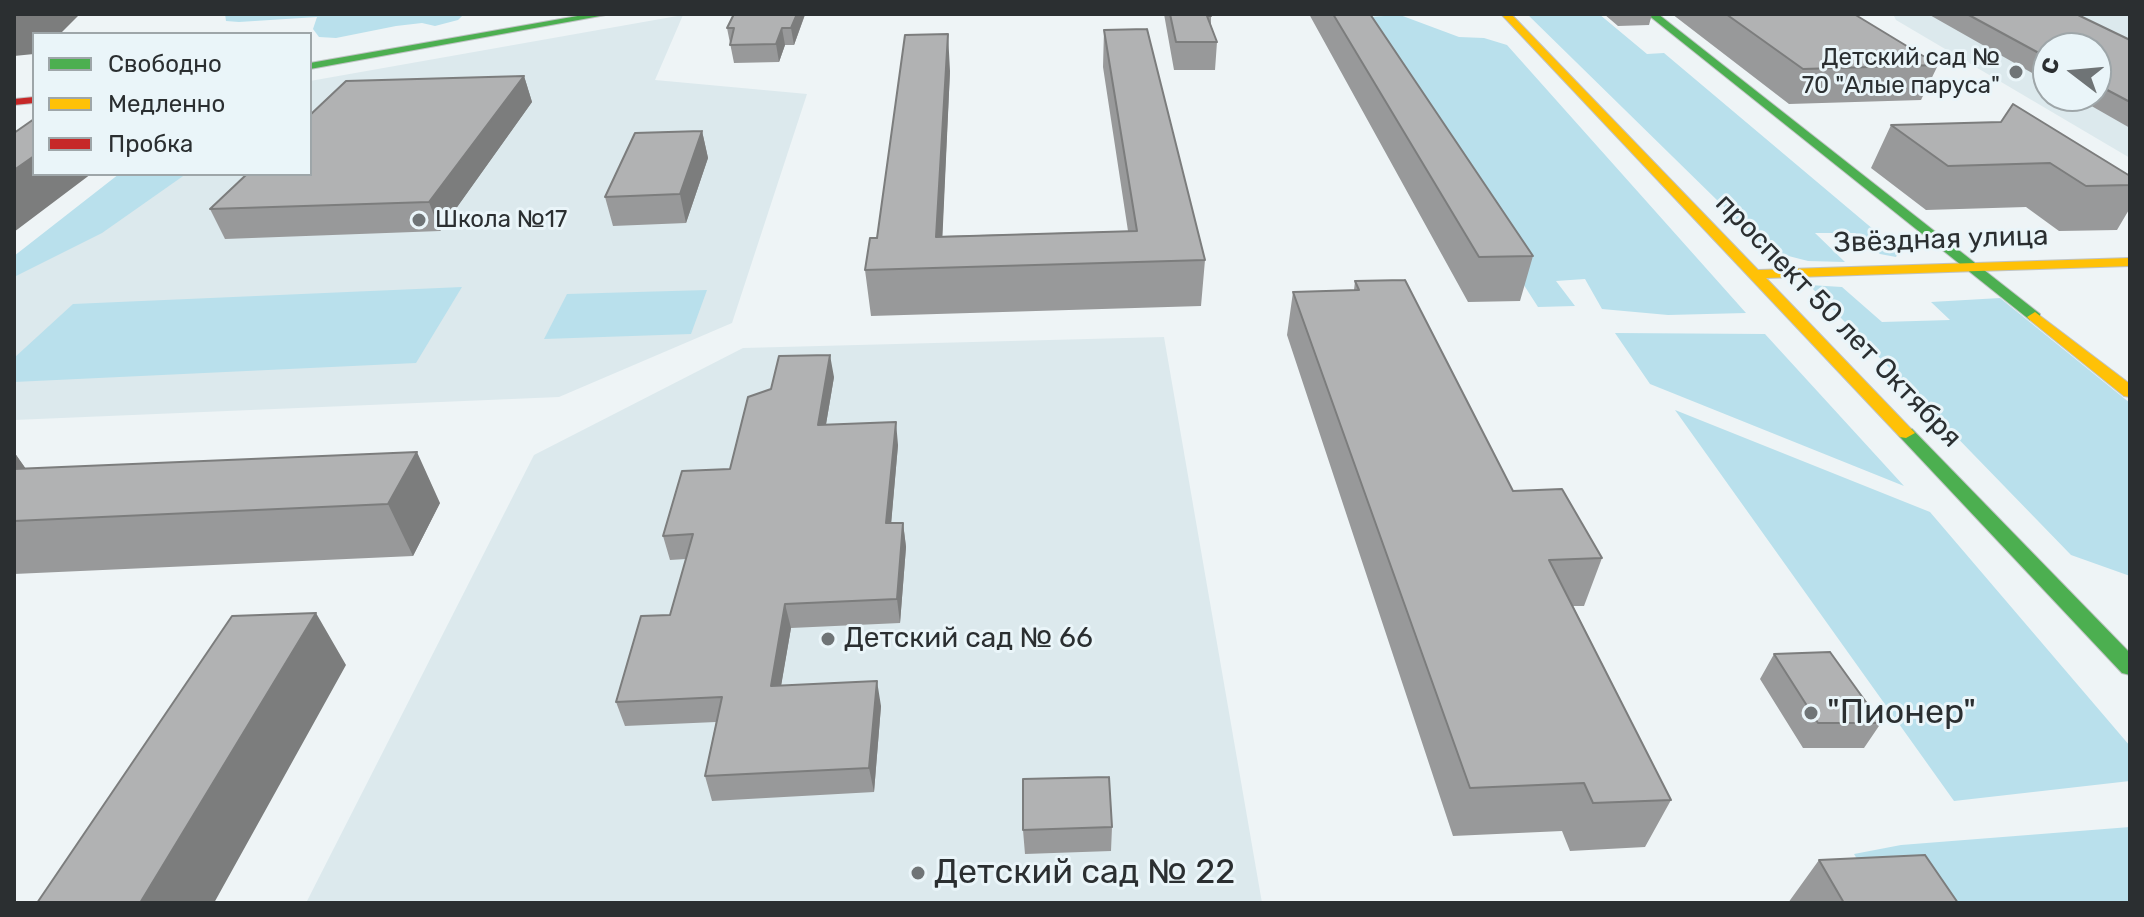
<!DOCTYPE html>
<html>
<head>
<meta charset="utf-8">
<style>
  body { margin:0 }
  #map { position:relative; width:2144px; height:917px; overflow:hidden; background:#eef4f6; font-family:Rubik,sans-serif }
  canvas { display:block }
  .frame { position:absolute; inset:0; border:16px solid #2b2f31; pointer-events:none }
  .legend { position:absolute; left:32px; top:32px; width:280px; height:144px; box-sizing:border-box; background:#eaf5f9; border:2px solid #9ea6a9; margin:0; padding:10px 14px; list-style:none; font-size:24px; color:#2b2f31 }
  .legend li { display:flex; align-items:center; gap:16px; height:40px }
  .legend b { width:40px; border:2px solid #9ea6a9 }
  .north { position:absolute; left:2032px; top:32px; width:80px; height:80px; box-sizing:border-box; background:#eaf5f9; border:2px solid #9ea6a9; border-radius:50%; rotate:286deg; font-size:22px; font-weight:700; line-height:32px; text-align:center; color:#2b2f31 }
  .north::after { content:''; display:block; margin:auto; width:28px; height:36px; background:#6f7476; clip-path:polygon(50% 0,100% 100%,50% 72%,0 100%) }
</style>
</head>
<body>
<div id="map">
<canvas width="2144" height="917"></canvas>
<div class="frame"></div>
<ul class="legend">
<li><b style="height:10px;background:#4caf50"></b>Свободно</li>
<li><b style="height:10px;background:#ffc107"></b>Медленно</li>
<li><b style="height:10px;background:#c62828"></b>Пробка</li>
</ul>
<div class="north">С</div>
</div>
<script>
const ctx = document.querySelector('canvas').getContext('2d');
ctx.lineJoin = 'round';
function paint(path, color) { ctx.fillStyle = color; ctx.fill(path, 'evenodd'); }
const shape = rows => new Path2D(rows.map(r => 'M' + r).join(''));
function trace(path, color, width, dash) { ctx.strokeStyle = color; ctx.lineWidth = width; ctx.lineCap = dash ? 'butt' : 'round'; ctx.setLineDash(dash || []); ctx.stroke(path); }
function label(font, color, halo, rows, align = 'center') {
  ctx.font = font + ' Rubik,sans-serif'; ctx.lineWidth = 6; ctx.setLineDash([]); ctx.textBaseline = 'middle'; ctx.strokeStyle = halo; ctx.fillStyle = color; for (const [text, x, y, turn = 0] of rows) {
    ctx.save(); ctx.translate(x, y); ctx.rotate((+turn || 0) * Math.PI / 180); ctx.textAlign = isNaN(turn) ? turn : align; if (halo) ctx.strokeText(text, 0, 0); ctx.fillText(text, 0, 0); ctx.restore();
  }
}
paint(shape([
  [1893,14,2130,16,2130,158,1896,20],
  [2048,48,2096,48,2096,96,2048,96],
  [683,15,655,80,807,94,732,323,559,397,14,420,14,265,129,174,310,174,310,81],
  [1164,337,1262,903,306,903,534,455,743,348]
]), '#dce9ed');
paint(shape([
  [225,14,464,14,458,20,435,26,422,23,396,26,336,38,319,37,313,29,317,17,239,22,226,21],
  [1527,14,1599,14,1647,54,1664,53,1899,251,1896,257,1880,254,1855,233,1815,233,1845,262,1808,261,1769,251],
  [1400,15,1459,37,1484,38,1507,45,1746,313,1668,315,1602,309,1585,279,1556,281,1575,306,1538,307,1352,18],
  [119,174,186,174,102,233,14,277,14,256],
  [1809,285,1842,287,1882,322,1950,320,1931,302,2000,298,2130,403,2130,576,2071,555],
  [462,287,416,363,14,382,14,358,73,304],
  [707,290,691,334,544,339,567,294],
  [1615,333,1765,334,1904,486,1650,384],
  [1675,410,1930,512,2130,746,2130,781,1954,801],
  [2130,827,2130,903,1884,903,1854,854,1901,845]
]), '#b9e0ec');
const fast = shape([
  [589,14,611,14,310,69,310,63,589,14],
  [1647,14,1658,14,2040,314,2040,320,2030,320,1647,14],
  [1906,428,1912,429,2130,653,2130,675,2122,673,1900,437,1897,433,1906,428]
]);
const slow = shape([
  [1501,14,1511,14,1758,270,2130,258,2130,266,1766,278,1915,433,1906,438,1900,437,1501,14],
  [2035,312,2130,384,2130,397,2124,396,2030,320,2027,317,2035,312]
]);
const jam = shape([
  [34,97,34,103,14,105,14,99,34,97]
]);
trace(fast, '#bfc3c4', 2);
trace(slow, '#bfc3c4', 2);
trace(jam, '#bfc3c4', 2);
paint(fast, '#4caf50');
paint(slow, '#ffc107');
paint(jam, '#c62828');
paint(shape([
  [734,14,828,14,828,15,805,15,794,45,785,45,779,62,734,63,727,28],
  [1164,14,1211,14,1211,25,1217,42,1215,70,1174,70],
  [1309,14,1370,14,1533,256,1520,301,1468,302],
  [1604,14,1652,14,1649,25,1618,26],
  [1672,14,1854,14,1938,65,1921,100,1789,104],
  [1928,14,2076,14,2130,40,2130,128,2074,96,2096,96,2096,48,2048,48,2048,82],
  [1104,30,1205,260,1201,306,871,316,865,270,950,71,942,236,1128,231,1103,67],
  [524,76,532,102,440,231,225,239,210,209],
  [1891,125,2130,176,2130,208,2117,230,2059,231,2026,207,1926,210,1871,168],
  [702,131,708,158,686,223,613,226,605,197],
  [1355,281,1513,491,1602,558,1584,606,1573,606,1671,800,1645,847,1570,851,1562,831,1453,836,1287,335,1293,292,1354,290],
  [834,377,826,424,898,445,891,523,903,523,906,547,900,623,791,628,781,685,881,706,874,792,712,801,705,776,716,722,625,726,616,702,670,615,686,559,670,560,663,536,730,469],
  [14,452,26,469,440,503,413,556,14,574],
  [1774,654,1881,723,1864,748,1803,748,1760,679],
  [1112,827,1111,851,1025,854,1023,830],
  [1819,860,1958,903,1788,903]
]), '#98999a');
paint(shape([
  [14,14,80,14,60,34,34,34,34,54,14,56],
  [797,14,805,14,794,45,791,28],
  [782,28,785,45,779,62,776,44],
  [948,34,950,71,941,268,936,237],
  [524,76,532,102,440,231,429,202],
  [702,131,708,158,686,223,680,194],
  [34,156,34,174,91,174,14,232,14,170],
  [830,355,834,377,822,448,818,425],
  [896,422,898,445,889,548,886,523],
  [14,452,28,472,14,487],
  [417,452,440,503,413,556,388,504],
  [903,523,906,547,900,623,897,599],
  [785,604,791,628,777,710,771,686],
  [316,613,346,665,214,903,140,903],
  [877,681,881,706,874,792,869,768]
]), '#7c7d7d');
const building = shape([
  [734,14,797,14,791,28,782,28,776,44,730,45,734,28,727,28,734,14],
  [1170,14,1211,14,1211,16,1207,16,1217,42,1176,42,1170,14],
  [1333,14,1370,14,1533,256,1479,257,1333,14],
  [1726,14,1854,14,1938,65,1803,69,1726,14],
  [1967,14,2076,14,2130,40,2130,102,2096,84,2096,48,2048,48,2048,58,1967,14],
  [1147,29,1205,260,865,270,870,238,877,238,905,35,948,34,936,237,1137,231,1104,30,1147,29],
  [524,76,429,202,210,209,247,174,310,174,310,115,346,81,524,76],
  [2013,104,2130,176,2130,185,2086,186,2050,163,1948,166,1891,125,2001,122,2013,104],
  [34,119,34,156,14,170,14,133,34,119],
  [702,131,680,194,605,197,635,133,702,131],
  [1405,280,1513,491,1562,489,1602,558,1549,560,1671,800,1593,803,1584,783,1470,788,1293,292,1359,290,1355,281,1405,280],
  [830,355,818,425,896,422,886,523,903,523,897,599,785,604,771,686,877,681,869,768,705,776,722,697,616,702,641,616,670,615,693,534,663,536,682,471,730,469,748,397,771,389,779,356,830,355],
  [417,452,388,504,14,521,14,469,417,452],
  [316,613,140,903,37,903,232,616,316,613],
  [1830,652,1881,723,1818,723,1774,654,1830,652],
  [1109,777,1112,827,1023,830,1023,779,1109,777],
  [1925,855,1958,903,1844,903,1819,860,1925,855]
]);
paint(building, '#b1b2b3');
trace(building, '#7c7d7d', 2);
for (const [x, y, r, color] of [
  [2016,72,8,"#6f7476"],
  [419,220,8,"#6f7476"],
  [828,639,8,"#6f7476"],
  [1811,713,8,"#6f7476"],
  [918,873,8,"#6f7476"]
]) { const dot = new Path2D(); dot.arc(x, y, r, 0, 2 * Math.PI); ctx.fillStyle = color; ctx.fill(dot); trace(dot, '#eaf5f9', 3); }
label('24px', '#2b2f31', '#eaf5f9', [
  ["Детский сад №",2000,58],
  ["70 \"Алые паруса\"",2000,86],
  ["Школа №17",435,220,"left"]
], 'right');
label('28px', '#2b2f31', '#eaf5f9', [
  ["Звёздная улица",1941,240,-2],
  ["проспект 50 лет Октября",1838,321,46]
]);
label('28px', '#2b2f31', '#eaf5f9', [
  ["Детский сад № 66",844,639]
], 'left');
label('34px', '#2b2f31', '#eaf5f9', [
  ["\"Пионер\"",1827,713],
  ["Детский сад № 22",934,873]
], 'left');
</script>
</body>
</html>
